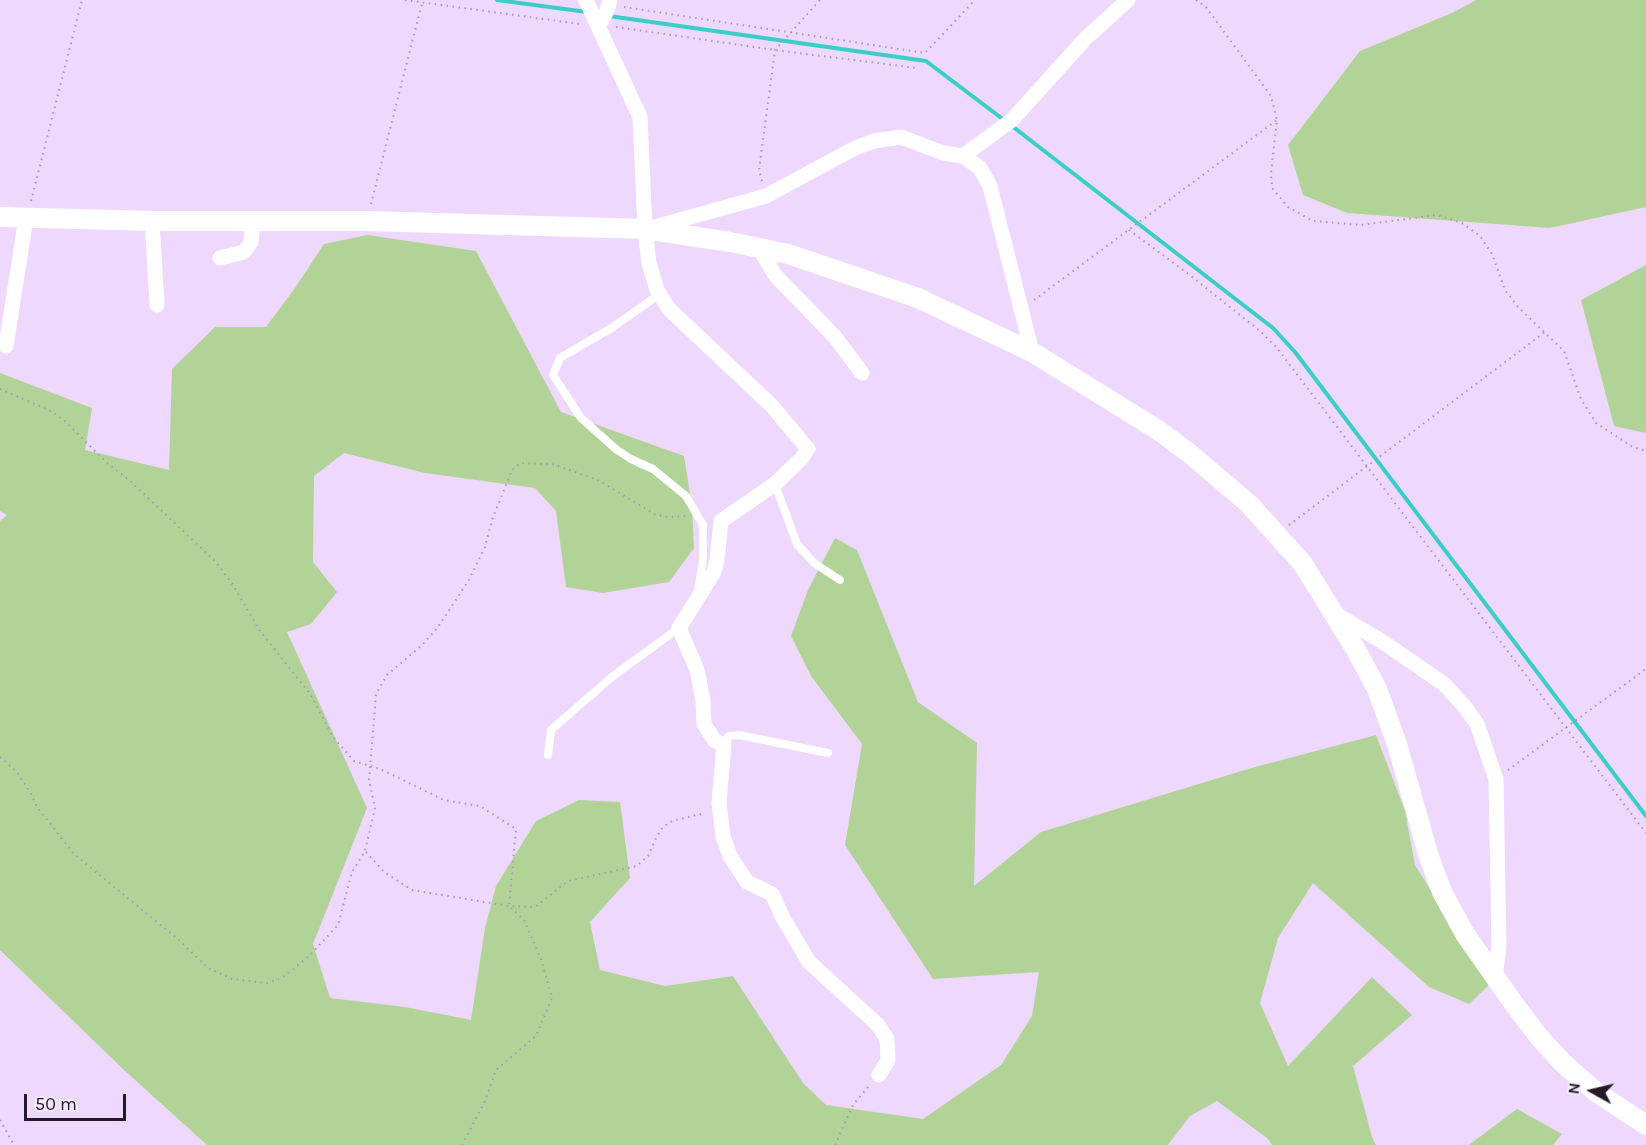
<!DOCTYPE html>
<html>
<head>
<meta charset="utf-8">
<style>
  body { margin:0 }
  #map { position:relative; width:1646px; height:1145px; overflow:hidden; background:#eed8fe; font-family:Karla,sans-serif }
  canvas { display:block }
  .north { position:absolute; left:1562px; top:1061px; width:60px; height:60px; -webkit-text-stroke:4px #f4ebfa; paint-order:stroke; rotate:278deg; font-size:16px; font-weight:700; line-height:24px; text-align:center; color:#231b29 }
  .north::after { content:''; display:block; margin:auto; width:21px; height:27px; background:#231b29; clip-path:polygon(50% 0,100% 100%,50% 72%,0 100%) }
  .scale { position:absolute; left:24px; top:1094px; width:102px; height:27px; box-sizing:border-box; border:3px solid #231b29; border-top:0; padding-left:8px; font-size:18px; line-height:21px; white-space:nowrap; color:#231b29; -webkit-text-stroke:4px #f4ebfa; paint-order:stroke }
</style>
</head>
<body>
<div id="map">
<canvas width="1646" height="1145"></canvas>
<div class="north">N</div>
<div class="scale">50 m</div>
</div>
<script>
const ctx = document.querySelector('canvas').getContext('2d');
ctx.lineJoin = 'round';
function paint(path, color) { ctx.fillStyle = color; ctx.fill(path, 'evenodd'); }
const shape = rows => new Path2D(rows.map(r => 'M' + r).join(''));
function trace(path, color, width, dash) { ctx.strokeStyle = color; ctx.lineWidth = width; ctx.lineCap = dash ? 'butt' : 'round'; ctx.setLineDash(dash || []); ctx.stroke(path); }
paint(shape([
  [1476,0,1646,0,1646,207,1550,228,1347,213,1303,195,1288,145,1360,51,1452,13],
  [367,235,476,251,561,412,684,456,692,506,694,548,669,582,603,593,566,587,556,511,535,488,425,473,344,453,314,476,313,562,337,592,311,624,287,632,367,808,313,944,330,998,405,1007,471,1020,485,928,496,886,536,821,579,800,620,802,630,878,590,922,600,970,665,986,733,976,803,1083,826,1105,923,1119,1001,1065,1032,1016,1039,972,933,979,845,845,862,744,811,676,791,636,808,590,835,538,857,550,918,702,977,743,974,886,1041,832,1248,769,1376,735,1405,811,1415,865,1489,985,1469,1004,1429,987,1313,883,1278,938,1260,1003,1288,1066,1372,977,1412,1015,1353,1066,1372,1137,1376,1145,1272,1145,1267,1138,1217,1101,1190,1116,1168,1145,207,1145,124,1070,0,950,0,521,7,515,0,511,0,373,92,408,85,450,169,470,172,369,215,327,266,327,295,288,324,244],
  [1646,265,1646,433,1614,426,1581,300],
  [1517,1109,1562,1134,1553,1145,1469,1145]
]), '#b2d397');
trace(shape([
  [497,0,587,12],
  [609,16,926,61,1004,120],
  [1012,126,1273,328,1295,352,1646,816]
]), '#3bcec9', 4);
trace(shape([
  [405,0,580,24],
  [1196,0,1206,7,1271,96,1277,120,1271,173,1272,188,1288,207,1313,221,1361,225,1437,215,1462,223,1480,236,1492,254,1505,290,1518,307,1564,351,1581,399,1596,423,1633,447,1646,451],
  [624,7,925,53,975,0],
  [616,27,775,50,916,68],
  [762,181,759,170,775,50,820,0],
  [31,201,82,0],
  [371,204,422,3],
  [1129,230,1191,276,1260,331,1277,348,1646,833],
  [1034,300,1277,120],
  [0,389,53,412,65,421,106,462,129,480,215,561,233,585,260,631,311,695,333,737,354,761,380,769,444,800,480,806,516,829,509,906,524,920,541,959,552,998,536,1036,496,1070,485,1101,462,1145],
  [1289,525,1545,332],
  [0,757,16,771,30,792,37,807,74,854,179,940,208,968,232,979,267,983,282,978,309,956,338,925,352,872,365,851,375,808,369,780,376,694,387,675,422,645,438,627,469,580,485,547,492,520,512,470,520,463,552,464,598,480,656,515,669,517,686,516],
  [1508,770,1646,669],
  [366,852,384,872,412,890,509,906,535,907,568,881,637,866,648,856,657,836,663,827,672,821,705,813],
  [0,1120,14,1145],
  [835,1145,853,1105,869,1086]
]), '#a896b4', 2, [1.5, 4.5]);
trace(shape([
  [660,294,613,327,560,358,553,375,581,418,617,450,631,459,653,469,686,496,703,525,703,560,698,591],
  [775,484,797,544,814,563,840,580],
  [724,745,729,736,739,735,828,753],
  [548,755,551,730,613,676,679,628]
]), '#fff', 8);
trace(shape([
  [586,0,640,117,645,229,649,263,657,290,669,309,772,406,808,449,801,459,775,484,721,521,717,560,714,572,679,628,697,670,703,700,704,724,715,741,724,745,719,803,723,836,730,856,747,882,772,894,783,918,809,962,878,1025,887,1039,888,1060,879,1075],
  [599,26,607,11,610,0],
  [963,156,1012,120,1086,38,1128,0],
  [152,221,157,305],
  [651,228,766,196,855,148,874,141,901,137,943,153,963,156,980,168,990,186,1032,352],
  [759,248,775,275,835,337,862,373],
  [220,258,244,252,251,242,253,221],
  [6,346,26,218],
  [1334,613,1383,642,1444,684,1465,707,1477,724,1496,779,1499,946,1495,978]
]), '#fff', 15);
trace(shape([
  [0,217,152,221,367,221,645,229,730,242,788,254,918,298,1032,352,1158,430,1189,453,1249,504,1303,564,1356,650,1377,689,1397,744,1429,857,1442,892,1465,934,1514,1004,1540,1038,1563,1063,1596,1092,1646,1125]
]), '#fff', 20);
</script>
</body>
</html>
